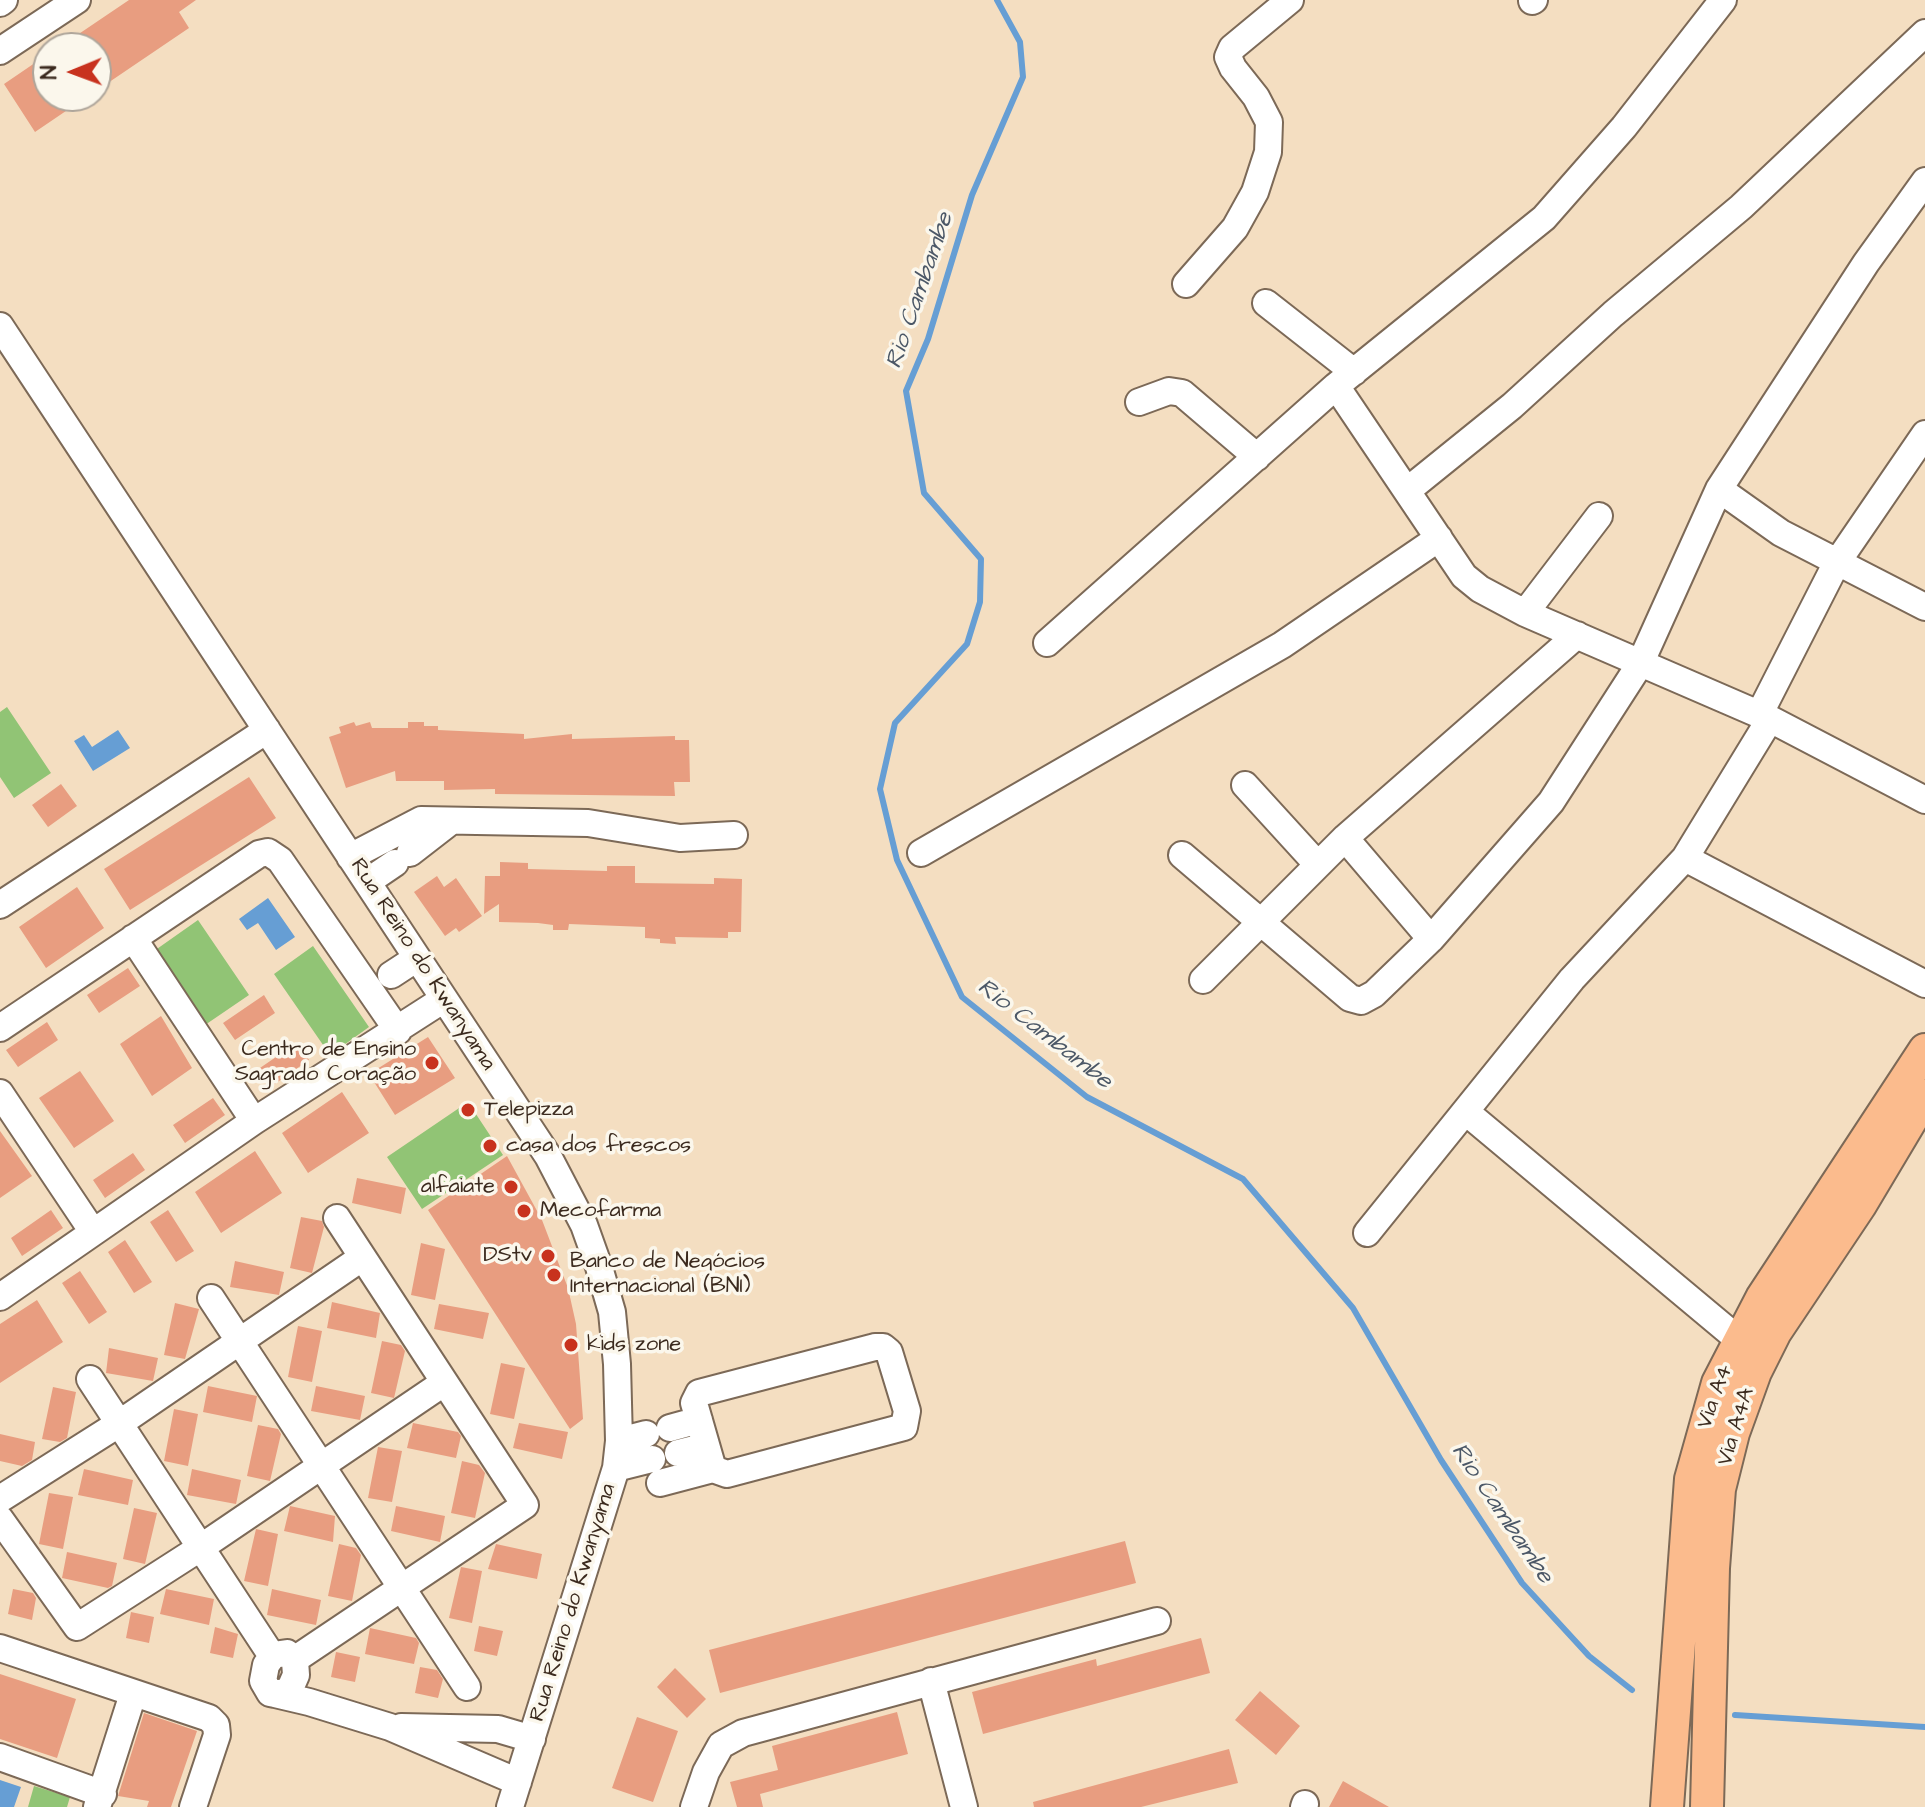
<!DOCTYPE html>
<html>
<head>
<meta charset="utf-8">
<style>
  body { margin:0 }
  #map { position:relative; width:1925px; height:1807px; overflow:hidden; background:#f4dec1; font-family:"Architects Daughter",sans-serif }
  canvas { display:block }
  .north { position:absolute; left:32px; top:32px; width:80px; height:80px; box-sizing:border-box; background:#fbf7ec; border:2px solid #aea59a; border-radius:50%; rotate:269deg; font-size:22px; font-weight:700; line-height:32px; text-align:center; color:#3b2a1e }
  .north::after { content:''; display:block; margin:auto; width:28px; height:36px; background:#c8321e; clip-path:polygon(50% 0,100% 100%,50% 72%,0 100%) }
</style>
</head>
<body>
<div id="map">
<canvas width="1925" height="1807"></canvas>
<div class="north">N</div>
</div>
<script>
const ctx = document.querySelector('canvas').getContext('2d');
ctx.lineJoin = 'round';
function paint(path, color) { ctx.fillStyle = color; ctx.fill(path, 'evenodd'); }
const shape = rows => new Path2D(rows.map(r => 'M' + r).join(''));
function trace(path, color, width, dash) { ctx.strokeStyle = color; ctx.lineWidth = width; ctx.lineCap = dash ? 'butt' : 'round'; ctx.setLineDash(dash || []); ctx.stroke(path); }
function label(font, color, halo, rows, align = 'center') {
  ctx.font = font + ' "Architects Daughter",sans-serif'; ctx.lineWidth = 7; ctx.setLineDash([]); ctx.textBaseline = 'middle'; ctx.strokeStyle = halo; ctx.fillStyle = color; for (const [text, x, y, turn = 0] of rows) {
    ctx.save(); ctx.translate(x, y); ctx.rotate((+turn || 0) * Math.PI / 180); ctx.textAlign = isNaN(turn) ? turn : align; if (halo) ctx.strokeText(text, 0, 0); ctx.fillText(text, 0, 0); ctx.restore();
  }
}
paint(shape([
  [7,707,51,773,14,798,0,777,0,712],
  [198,920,249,995,205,1025,154,951],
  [313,946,369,1027,330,1055,274,974],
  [468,1102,503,1155,422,1209,387,1157],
  [34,1786,70,1797,67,1807,28,1807]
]), '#91c475');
paint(shape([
  [118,730,130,748,93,771,74,741,84,735,92,747],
  [268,898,295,937,276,950,258,923,247,930,239,919],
  [0,1780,21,1787,14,1807,0,1807]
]), '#669ed4');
trace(shape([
  [997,0,1020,42,1023,77,972,195,928,339,906,391,924,493,981,559,980,602,967,644,895,723,880,789,897,860,962,997,1087,1097,1243,1179,1353,1308,1441,1460,1522,1583,1589,1656,1632,1690],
  [1735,1715,1925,1727]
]), '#669ed4', 6);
paint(shape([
  [129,0,196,0,179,12,189,28,96,91,96,48,58,48],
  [48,54,48,96,88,96,35,132,4,84],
  [354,722,356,726,370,722,372,728,408,728,408,722,424,722,424,726,438,726,438,730,524,734,524,739,572,734,572,739,675,736,675,740,689,740,690,782,674,782,675,796,495,794,495,789,444,790,444,781,396,781,395,771,346,788,329,737,341,733,339,727],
  [249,777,276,818,130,910,104,869],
  [61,784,77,806,48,827,32,805],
  [500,862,528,863,528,869,607,871,607,866,635,866,635,883,714,884,714,878,742,879,741,932,728,932,728,938,675,937,676,944,660,943,660,939,645,938,645,927,569,924,568,930,553,930,553,925,538,923,499,922,499,904,484,914,485,876,500,876],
  [437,876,444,887,456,878,482,916,459,932,456,928,445,936,414,892],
  [77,887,104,928,46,968,19,927],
  [128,968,140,986,99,1013,87,995],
  [264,995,275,1013,235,1040,223,1023],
  [161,1016,192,1068,152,1096,120,1044],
  [47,1022,58,1040,18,1067,6,1050],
  [428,1037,455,1078,395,1115,369,1074],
  [298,1042,309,1060,269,1088,257,1070],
  [80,1071,114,1121,74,1148,39,1098],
  [342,1092,369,1133,308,1173,282,1133],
  [213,1098,225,1115,185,1143,173,1125],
  [0,1131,32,1176,0,1198],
  [255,1151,282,1193,221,1233,195,1192],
  [133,1153,145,1170,105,1198,93,1180],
  [507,1156,542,1220,568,1288,576,1324,583,1419,570,1429,428,1210],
  [357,1178,406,1188,401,1214,352,1203],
  [51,1210,63,1228,22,1256,11,1238],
  [168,1210,194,1251,176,1262,150,1222],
  [301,1217,322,1221,324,1227,312,1273,290,1268],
  [125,1240,152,1282,134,1293,108,1252],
  [421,1243,445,1249,435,1300,411,1295],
  [235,1261,284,1272,279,1295,230,1287],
  [80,1271,107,1312,89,1324,62,1283],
  [37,1300,63,1342,0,1383,0,1324],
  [332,1302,380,1313,376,1338,327,1328],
  [175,1303,199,1309,185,1359,164,1355],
  [439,1304,489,1313,483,1339,434,1329],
  [298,1326,322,1331,312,1382,288,1377],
  [382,1341,401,1345,405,1351,394,1398,371,1393],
  [109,1348,158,1358,153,1381,106,1373],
  [501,1363,525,1368,514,1419,490,1414],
  [208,1386,257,1396,252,1422,203,1412],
  [316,1386,365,1396,360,1420,311,1411],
  [53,1387,76,1392,67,1438,60,1442,42,1439],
  [174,1409,198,1414,188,1466,164,1461],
  [413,1423,458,1432,461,1436,456,1458,407,1448],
  [519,1423,568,1432,562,1459,513,1448],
  [258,1425,278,1429,281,1434,270,1481,247,1476],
  [0,1434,35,1442,32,1460,22,1466,0,1461],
  [378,1447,402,1451,392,1502,368,1498],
  [462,1461,479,1465,485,1473,475,1518,451,1513],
  [84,1469,133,1480,128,1505,78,1495],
  [192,1469,241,1480,236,1504,187,1495],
  [49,1493,73,1497,63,1549,39,1544],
  [290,1506,335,1516,333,1542,284,1531],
  [396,1506,445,1516,440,1542,391,1531],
  [134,1508,157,1513,145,1564,123,1559],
  [256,1529,278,1534,268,1586,244,1581],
  [1125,1541,1136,1583,720,1693,709,1650],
  [339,1544,356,1548,361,1555,352,1601,328,1596],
  [496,1544,542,1554,537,1579,488,1569],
  [67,1552,117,1563,112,1586,108,1588,62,1578],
  [461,1567,482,1571,472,1623,449,1618],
  [13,1589,33,1593,36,1598,32,1620,8,1614],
  [166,1589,214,1599,209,1625,160,1614],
  [272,1589,321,1600,316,1625,267,1615],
  [131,1612,154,1617,149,1643,126,1638],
  [479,1626,503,1631,497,1656,474,1651],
  [215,1627,238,1634,233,1658,210,1653],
  [370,1628,416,1638,419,1643,414,1664,365,1654],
  [1201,1638,1210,1673,983,1734,972,1692,1096,1659,1097,1666],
  [336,1652,360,1657,355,1682,331,1677],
  [420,1667,437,1670,443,1679,438,1698,415,1693],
  [675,1668,706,1699,687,1718,657,1687],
  [0,1674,76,1699,57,1758,0,1739],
  [1260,1691,1300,1726,1276,1755,1235,1720],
  [897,1712,908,1754,760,1794,763,1807,737,1807,730,1782,778,1770,772,1746],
  [144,1713,197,1731,171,1807,147,1807,149,1801,118,1796],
  [637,1717,678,1731,653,1802,612,1788],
  [1229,1749,1238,1783,1141,1807,1034,1807,1033,1802],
  [1343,1781,1389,1807,1329,1807]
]), '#e89d80');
const minor = shape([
  [1532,1,1534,0],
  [0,3,4,0],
  [0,51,77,0],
  [1186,284,1235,228,1255,192,1268,152,1269,122,1256,97,1233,68,1228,57,1232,48,1290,0],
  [1266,303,1354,372],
  [0,326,548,1156,584,1225,599,1267,612,1312,617,1364,619,1441,616,1468,510,1807],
  [1336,386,1464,576,1480,589,1525,613,1770,719,1925,800],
  [1139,402,1169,391,1182,393,1257,457],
  [1719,489,1781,533,1925,607],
  [1408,490,1512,406,1613,314,1741,207,1925,33],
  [1525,613,1599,516],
  [1047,643,1336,386,1544,218,1624,127,1723,0],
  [1759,715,1836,564,1925,434],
  [1245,785,1318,865],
  [1345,838,1431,939],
  [410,853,450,822],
  [921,853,1282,645,1439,538],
  [1182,855,1350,998,1361,1001,1374,994,1431,939,1551,802,1640,664,1719,489,1866,263,1925,181],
  [350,857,421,820,588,823,680,838,734,835],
  [1685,858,1925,984],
  [367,882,395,863],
  [0,905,267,730],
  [133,938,254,1121],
  [391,975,417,958],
  [1203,980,1345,838,1577,635],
  [0,1028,259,854,268,852,280,860,398,1031],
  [0,1093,93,1232],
  [1466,1112,1739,1340],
  [1367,1233,1572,979,1685,858,1770,719],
  [0,1297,254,1121,444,999],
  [211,1298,467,1687],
  [875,1347,883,1347,889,1352,907,1411,904,1427,727,1474,713,1469,694,1403,699,1393,875,1347],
  [90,1379,272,1656],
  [670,1428,699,1420],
  [619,1441,646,1434],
  [678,1453,706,1446],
  [616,1468,652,1459],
  [660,1483,713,1469],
  [0,1499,120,1423,360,1259],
  [0,1519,77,1627,200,1548,442,1384],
  [0,1648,209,1718,216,1725,217,1735,193,1807],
  [294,1660,525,1505,337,1218],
  [931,1681,964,1807],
  [275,1694,289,1691,296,1675,295,1661,287,1653,273,1655,266,1665,263,1681,270,1693,275,1694,309,1702,390,1727,518,1782],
  [401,1727,498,1729,532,1739],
  [0,1757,103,1794],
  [97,1807,133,1694],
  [694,1807,706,1772,721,1745,743,1733,1157,1621],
  [1304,1807,1305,1804]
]);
const major = shape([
  [1667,1807,1691,1479,1718,1383,1762,1298,1925,1050],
  [1707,1807,1713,1568,1719,1489,1733,1433,1755,1372,1775,1332,1860,1205,1925,1096]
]);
trace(minor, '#7c6957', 30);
trace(major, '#7c6957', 36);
trace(minor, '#fff', 26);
trace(major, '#fbbb8d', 32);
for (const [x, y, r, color] of [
  [432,1063,8,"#c8321e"],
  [468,1110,8,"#c8321e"],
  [490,1146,8,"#c8321e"],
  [511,1187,8,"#c8321e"],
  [524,1211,8,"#c8321e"],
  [548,1256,8,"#c8321e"],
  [554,1275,8,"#c8321e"],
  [571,1345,8,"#c8321e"]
]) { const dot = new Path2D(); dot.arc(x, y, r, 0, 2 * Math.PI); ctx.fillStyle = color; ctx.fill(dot); trace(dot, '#fbf7ec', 3); }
label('22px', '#3b2a1e', '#fbf7ec', [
  ["Rua Reino do Kwanyama",422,965,57],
  ["Via A4",1716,1397,-70],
  ["Via A4A",1737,1427,-73],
  ["Rua Reino do Kwanyama",574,1603,-73]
]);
label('22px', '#3b2a1e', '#fbf7ec', [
  ["Centro de Ensino",416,1050,"right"],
  ["Sagrado Coração",416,1075,"right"],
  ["Telepizza",484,1110],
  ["casa dos frescos",506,1146],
  ["alfaiate",495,1187,"right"],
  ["Mecofarma",540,1211],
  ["DStv",532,1256,"right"],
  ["Banco de Negócios",570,1262],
  ["Internacional (BNI)",570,1287],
  ["kids zone",587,1345]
], 'left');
label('italic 24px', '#4c5867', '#fbf7ec', [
  ["Rio Cambambe",921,291,-71],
  ["Rio Cambambe",1044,1035,38],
  ["Rio Cambambe",1501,1514,56]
]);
</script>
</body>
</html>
